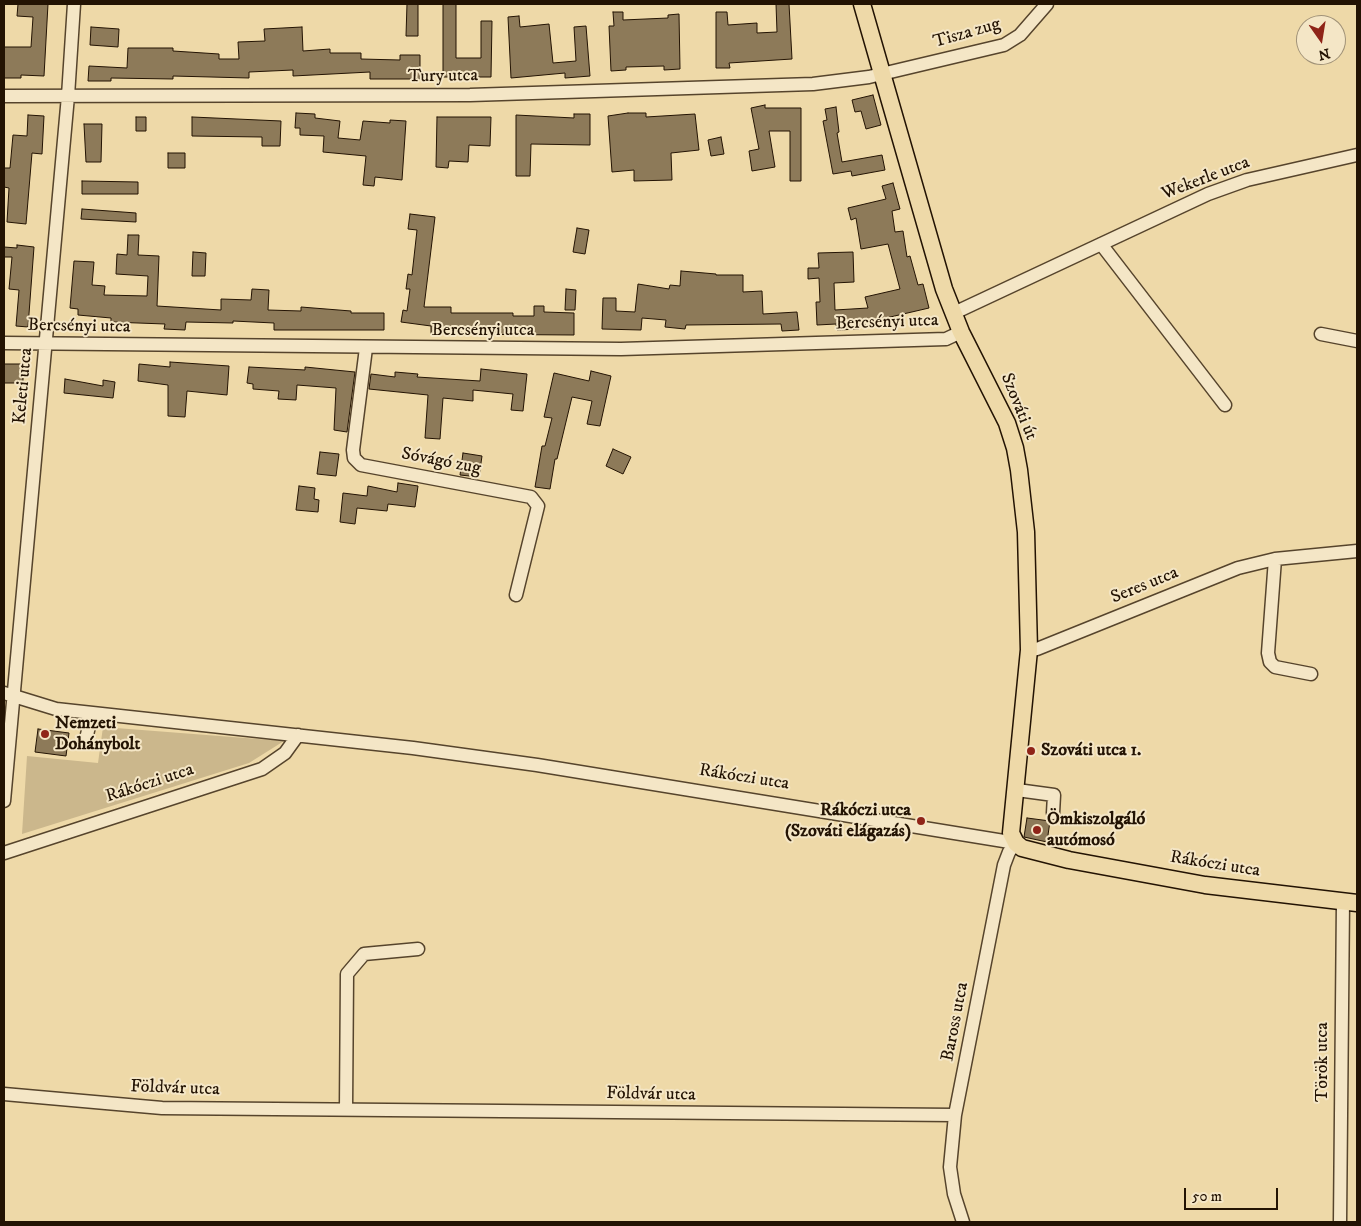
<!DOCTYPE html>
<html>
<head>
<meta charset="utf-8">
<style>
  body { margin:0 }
  #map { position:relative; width:1361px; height:1226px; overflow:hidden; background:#eed9a8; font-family:"IM FELL DW Pica",serif }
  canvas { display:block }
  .frame { position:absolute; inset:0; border:5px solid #231303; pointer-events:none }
  .north { position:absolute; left:1296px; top:15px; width:50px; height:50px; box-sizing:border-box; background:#f4e6c6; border:1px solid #a09278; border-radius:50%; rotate:167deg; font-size:14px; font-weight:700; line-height:20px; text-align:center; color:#231303 }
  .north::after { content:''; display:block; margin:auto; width:18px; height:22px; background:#8f2418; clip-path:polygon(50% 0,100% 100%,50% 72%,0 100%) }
  .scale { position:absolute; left:1184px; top:1188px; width:94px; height:22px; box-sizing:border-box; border:2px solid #231303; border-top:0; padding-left:6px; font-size:15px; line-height:18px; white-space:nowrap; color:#231303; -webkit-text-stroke:4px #f4e6c6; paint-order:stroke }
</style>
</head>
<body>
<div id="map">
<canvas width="1361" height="1226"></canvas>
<div class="frame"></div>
<div class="north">N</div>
<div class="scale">50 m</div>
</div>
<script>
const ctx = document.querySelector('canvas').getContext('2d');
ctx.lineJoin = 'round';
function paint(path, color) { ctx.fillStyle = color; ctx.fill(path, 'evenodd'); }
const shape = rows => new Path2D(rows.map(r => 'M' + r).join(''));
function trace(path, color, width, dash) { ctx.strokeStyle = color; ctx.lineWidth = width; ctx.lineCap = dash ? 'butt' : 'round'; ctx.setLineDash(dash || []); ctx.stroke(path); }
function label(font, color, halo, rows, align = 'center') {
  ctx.font = font + ' "IM FELL DW Pica",serif'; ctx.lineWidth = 4; ctx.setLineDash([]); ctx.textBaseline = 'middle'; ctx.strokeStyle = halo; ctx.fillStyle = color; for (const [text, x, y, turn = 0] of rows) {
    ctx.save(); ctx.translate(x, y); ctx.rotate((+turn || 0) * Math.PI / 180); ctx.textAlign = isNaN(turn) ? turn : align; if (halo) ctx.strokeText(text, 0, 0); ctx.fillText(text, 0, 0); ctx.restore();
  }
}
paint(shape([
  [103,727,284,741,249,763,22,834,27,756,98,763]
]), '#cbb78c');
const building = shape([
  [18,4,48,4,44,76,21,75,21,78,4,78,4,47,31,47,33,17,17,16,18,4],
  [407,4,418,4,418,36,406,36,407,4],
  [443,4,456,4,456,58,481,58,481,21,492,21,491,77,443,77,443,4],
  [776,4,789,4,792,59,729,63,730,68,716,68,716,12,727,12,728,25,757,23,757,33,777,32,776,4],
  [613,12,623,12,623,20,668,18,668,15,679,14,680,69,664,70,664,66,626,67,626,70,611,71,609,26,614,26,613,12],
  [519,16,520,27,549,24,553,63,576,61,574,27,586,26,590,76,565,78,565,73,511,78,508,17,519,16],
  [91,27,119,29,118,47,90,45,91,27],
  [302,27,303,51,330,49,330,53,361,53,361,59,400,60,400,55,420,55,420,79,370,79,370,72,293,76,293,70,249,72,249,78,173,76,173,79,111,78,111,81,88,81,89,66,127,68,128,48,173,48,173,51,219,54,219,59,239,59,238,42,265,41,264,29,302,27],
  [873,95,881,125,866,129,861,111,855,112,852,100,873,95],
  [765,105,765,108,801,108,801,181,790,181,790,131,769,131,775,167,752,171,749,151,759,149,751,108,765,105],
  [836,107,839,132,837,133,842,162,882,155,885,170,852,176,851,171,833,174,823,121,827,120,825,109,836,107],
  [296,113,315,114,315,118,340,121,338,138,360,140,363,121,390,123,390,120,406,121,402,180,375,177,374,186,363,185,366,156,323,152,324,136,300,135,300,128,295,128,296,113],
  [628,113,646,113,646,117,695,114,699,150,671,153,672,180,634,181,634,170,612,172,608,116,628,113],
  [574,114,590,114,590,145,531,144,530,176,516,176,516,115,574,118,574,114],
  [28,115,44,116,42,154,32,153,26,224,7,222,9,188,4,187,4,168,10,168,13,135,27,136,28,115],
  [136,117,146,117,146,131,136,131,136,117],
  [192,117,281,121,280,146,262,146,262,137,192,136,192,117],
  [437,117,491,117,490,146,469,145,468,162,449,161,448,168,436,167,437,117],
  [84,124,102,124,101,162,86,162,84,124],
  [721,137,724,154,711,156,708,140,721,137],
  [168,153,185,153,185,168,168,168,168,153],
  [82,181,138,182,138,194,82,194,82,181],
  [893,183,900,209,892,211,895,232,903,231,907,257,910,256,918,285,923,284,929,308,886,318,886,320,858,326,859,329,837,330,836,324,817,325,816,302,820,302,819,278,808,279,808,268,819,268,818,253,853,252,854,282,834,283,835,310,868,308,865,297,900,289,888,244,861,249,856,218,851,220,848,208,886,199,882,186,893,183],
  [82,209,136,213,136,222,81,219,82,209],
  [410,214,435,217,424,307,451,307,451,313,513,313,513,316,534,316,534,306,544,306,544,312,574,313,574,335,431,334,431,326,401,322,403,310,407,311,410,289,406,289,408,274,412,275,417,230,408,229,410,214],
  [577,228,589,230,585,254,573,252,577,228],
  [128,235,139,235,138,255,159,256,157,306,221,310,221,299,251,300,252,289,269,290,268,310,301,311,301,307,351,311,351,313,384,313,384,330,274,330,274,323,233,321,233,323,186,322,185,330,164,329,165,324,111,322,111,318,78,315,78,309,70,308,74,261,94,262,92,285,105,286,104,295,147,296,148,276,116,274,117,254,127,255,128,235],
  [17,245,34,247,28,327,16,326,19,290,9,289,12,257,4,257,4,247,17,248,17,245],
  [193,252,206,253,205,276,192,276,193,252],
  [681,271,716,274,716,275,743,275,743,292,762,291,763,314,797,312,799,330,782,331,781,324,686,325,685,329,665,327,666,320,642,318,641,330,602,329,603,298,616,298,616,311,635,312,638,284,669,289,670,285,680,286,681,271],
  [566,289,576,290,575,310,565,310,566,289],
  [170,362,229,366,227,395,187,391,185,417,168,416,168,385,138,381,139,364,170,367,170,362],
  [4,364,23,364,23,383,4,383,4,364],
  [249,367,305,370,305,367,355,372,347,432,334,430,336,388,297,385,296,400,278,399,279,391,253,389,253,384,247,383,249,367],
  [481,369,527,374,523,411,511,410,513,394,473,390,473,401,443,398,440,439,425,438,428,395,369,389,371,374,395,377,395,372,418,374,417,377,480,381,481,369],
  [591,371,611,376,600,426,587,424,592,401,572,397,557,459,555,459,550,489,535,487,542,446,545,446,552,418,544,417,554,373,589,381,591,371],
  [65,379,103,386,103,380,115,382,113,398,64,393,65,379],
  [613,449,631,457,623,474,606,466,613,449],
  [320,452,339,454,336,476,317,474,320,452],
  [463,453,482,456,479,477,460,475,463,453],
  [398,483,418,486,415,507,388,504,387,511,357,508,355,524,340,522,343,493,367,496,368,486,397,492,398,483],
  [299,486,315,488,314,499,319,500,318,512,296,510,299,486],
  [38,729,69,733,66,756,35,752,38,729],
  [1027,818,1050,821,1047,842,1024,837,1027,818]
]);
paint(building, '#8d7a59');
trace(building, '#231303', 1);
const minor = shape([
  [4,96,470,95,813,84,869,77,1004,45,1020,35,1047,4],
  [1101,244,1225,405],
  [954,313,1208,194,1247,180,1357,155],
  [1321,334,1357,341],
  [4,343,621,349,946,339,961,332],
  [366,348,353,450,354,458,361,465,531,497,538,506,516,595],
  [1275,559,1268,653,1270,662,1275,667,1311,674],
  [1029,650,1037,649,1238,568,1275,559,1357,551],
  [4,693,56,709,413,748,537,765,1016,843],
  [85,743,92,714],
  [1017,790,1054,795,1053,813],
  [4,801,68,96,74,4],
  [4,853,262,769,285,753,298,735],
  [4,1094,162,1108,955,1115],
  [346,1109,347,974,364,954,418,949],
  [963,1222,954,1194,950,1167,955,1115,1004,865,1009,852,1016,843],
  [1340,1222,1343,901]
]);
const major = shape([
  [862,4,944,289,961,332,1007,423,1015,448,1019,470,1026,532,1029,650,1011,833,1016,843,1022,848,1069,860,1205,885,1357,903]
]);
trace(minor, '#56442c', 15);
trace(major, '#231303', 19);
trace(minor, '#f4e6c6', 12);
trace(major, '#eed9a8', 16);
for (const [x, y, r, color] of [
  [45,734,5,"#8f2418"],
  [1031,751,5,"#8f2418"],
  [921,821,5,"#8f2418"],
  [1037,830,5,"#8f2418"]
]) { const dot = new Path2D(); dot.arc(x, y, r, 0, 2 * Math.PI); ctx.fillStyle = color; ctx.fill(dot); trace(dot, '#f4e6c6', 2); }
label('18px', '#231303', '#f4e6c6', [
  ["Tisza zug",967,34,-16],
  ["Tury utca",443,77,-1],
  ["Wekerle utca",1206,179,-21],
  ["Bercsényi utca",887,323,-2],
  ["Bercsényi utca",79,327,1],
  ["Bercsényi utca",483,331],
  ["Keleti utca",24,386,-85],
  ["Szováti út",1018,407,68],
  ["Sóvágó zug",441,462,11],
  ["Seres utca",1145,586,-22],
  ["Rákóczi utca",744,778,9],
  ["Rákóczi utca",150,784,-18],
  ["Rákóczi utca",1215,865,9],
  ["Baross utca",956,1022,-79],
  ["Török utca",1323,1062,-90],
  ["Földvár utca",175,1089,2],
  ["Földvár utca",651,1095,1]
]);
label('bold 18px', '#231303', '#f4e6c6', [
  ["Nemzeti",55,724],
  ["Dohánybolt",55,745],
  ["Szováti utca 1.",1041,751],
  ["Rákóczi utca",911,811,"right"],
  ["(Szováti elágazás)",911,832,"right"],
  ["Ömkiszolgáló",1047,820],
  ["autómosó",1047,841]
], 'left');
</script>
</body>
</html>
